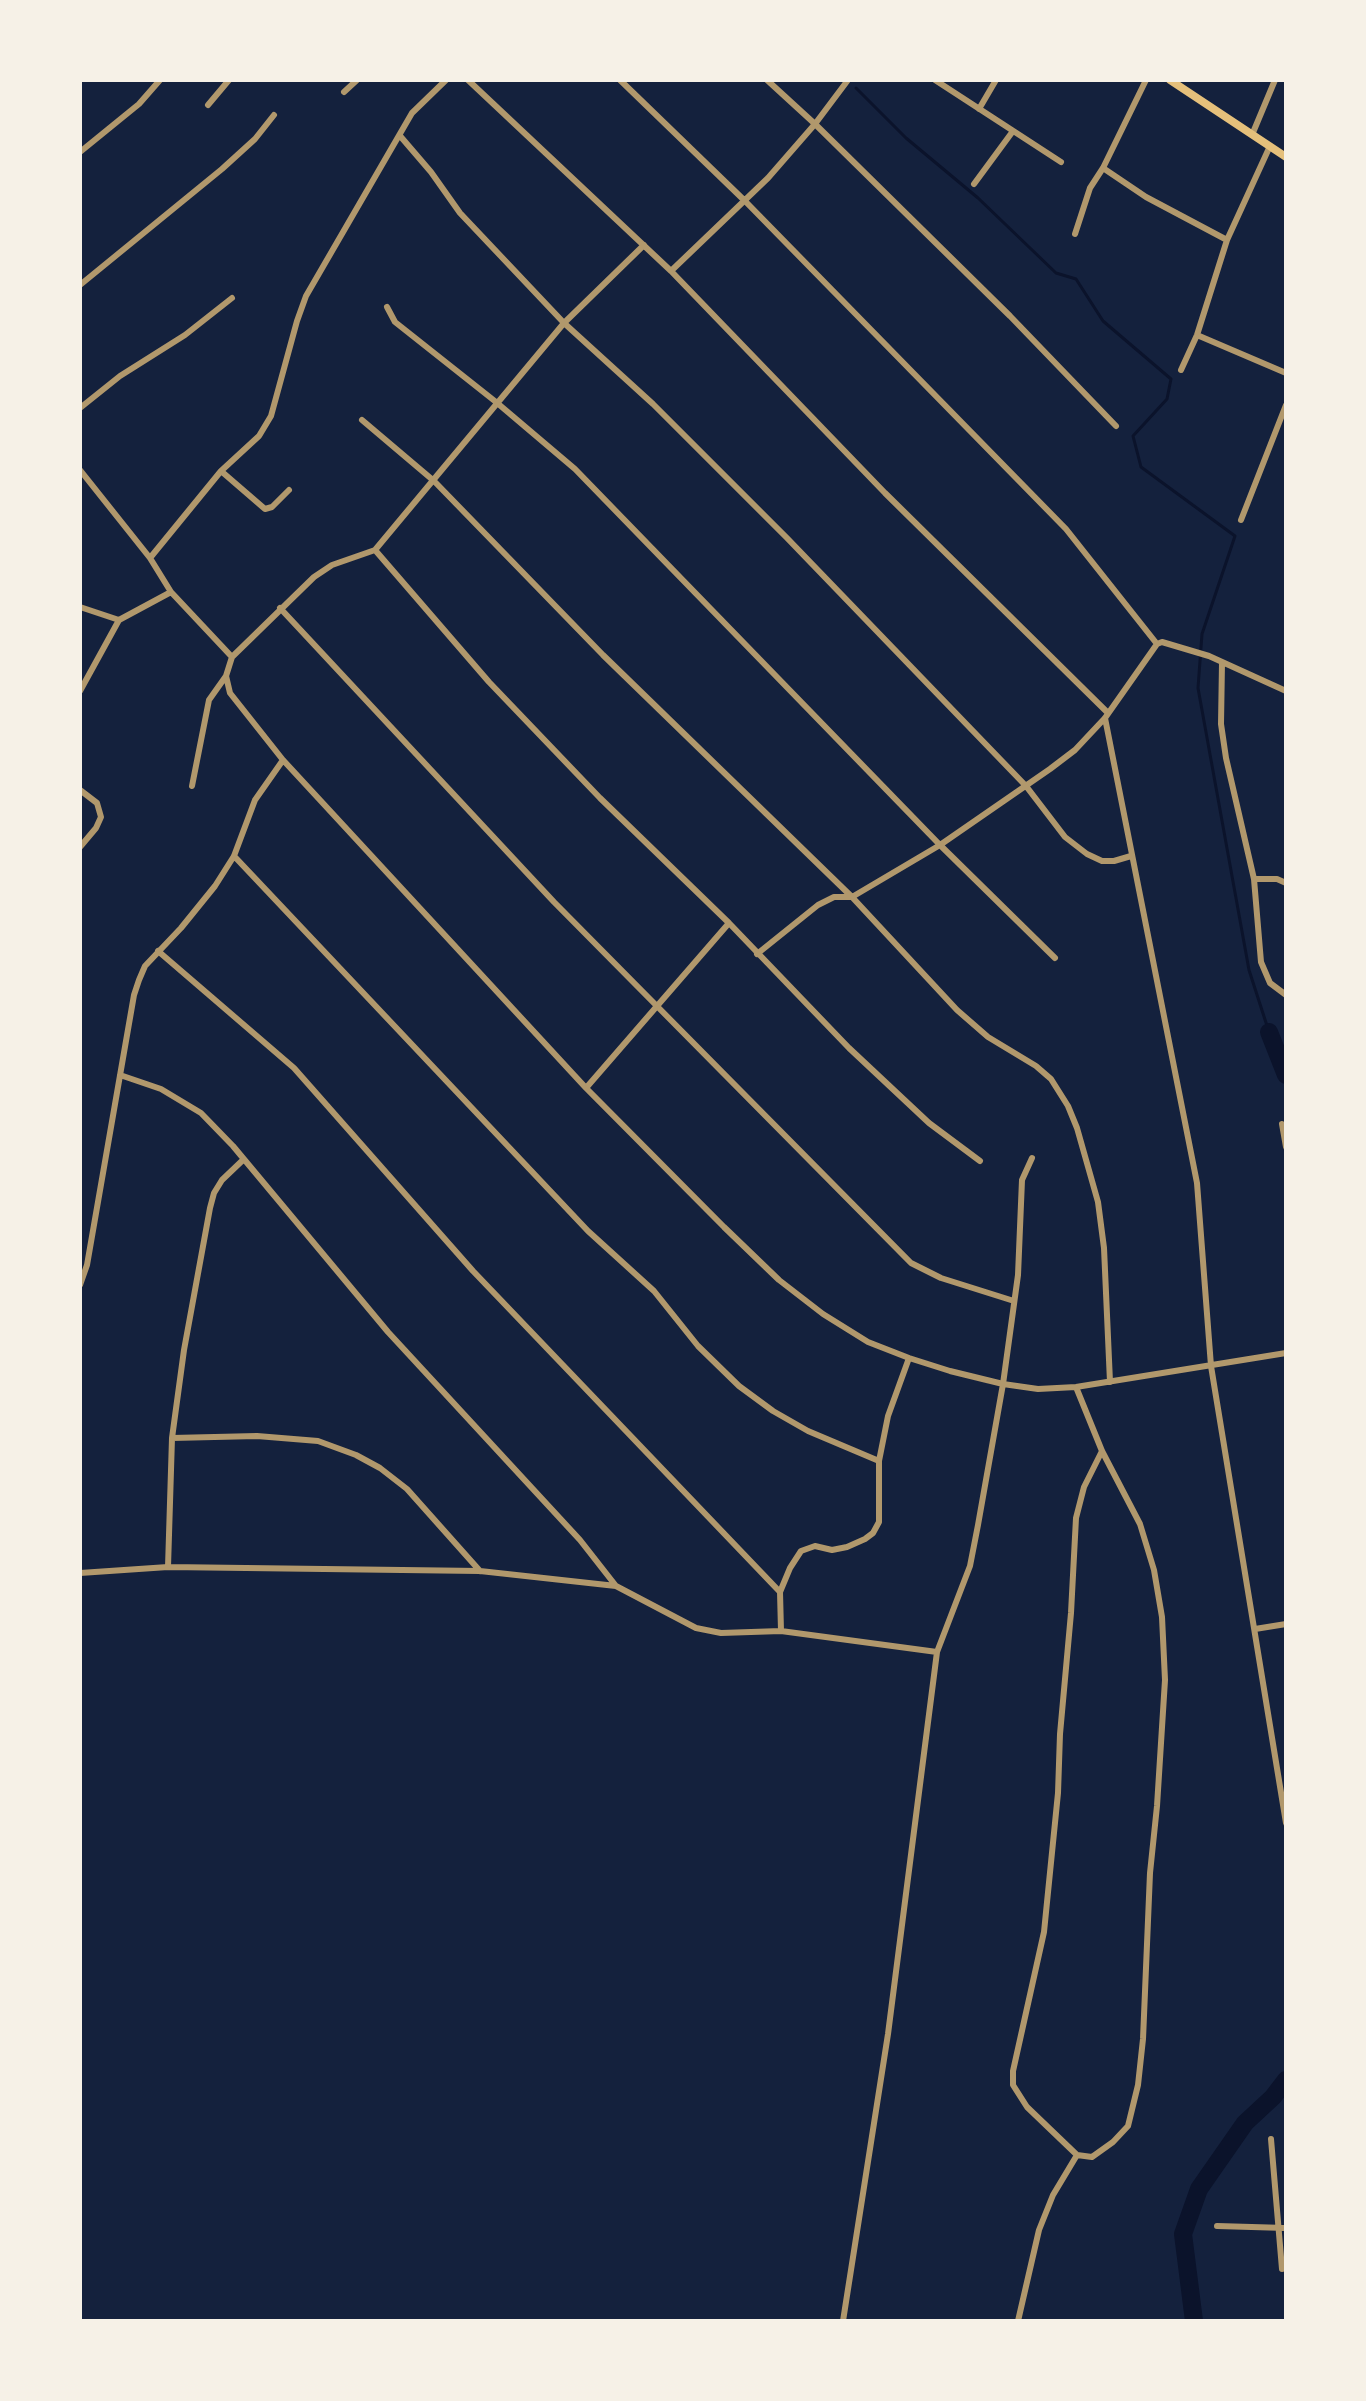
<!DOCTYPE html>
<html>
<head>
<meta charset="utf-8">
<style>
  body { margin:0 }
  #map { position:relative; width:1366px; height:2401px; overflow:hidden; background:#14213d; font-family:Literata,serif }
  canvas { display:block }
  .frame { position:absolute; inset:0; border:82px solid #f6f1e7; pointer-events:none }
</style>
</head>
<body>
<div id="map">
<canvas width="1366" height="2401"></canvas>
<div class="frame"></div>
</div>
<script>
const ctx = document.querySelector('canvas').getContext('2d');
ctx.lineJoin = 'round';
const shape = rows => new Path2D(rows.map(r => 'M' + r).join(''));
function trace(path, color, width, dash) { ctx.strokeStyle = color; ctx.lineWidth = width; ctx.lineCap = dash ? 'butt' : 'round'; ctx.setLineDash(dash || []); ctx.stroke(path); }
trace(shape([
  [856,88,906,138,978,198,1056,273,1076,279,1103,321,1171,379,1167,399,1133,436,1141,467,1235,536,1202,634,1198,688,1249,970,1269,1032]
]), '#0b132b', 3);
trace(shape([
  [1269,1032,1286,1075],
  [1194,2321,1183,2234,1199,2189,1245,2123,1273,2097,1286,2080]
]), '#0b132b', 18);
trace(shape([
  [468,80,671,271,885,493,1108,713],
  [620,80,745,201,1066,529,1157,644],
  [767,80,815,124,1010,316,1116,426],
  [935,80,1061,162],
  [344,92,357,80],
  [208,105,229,80],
  [979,109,996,80],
  [1252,135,1275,80],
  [401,137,431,172,460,213,564,323,653,404,787,538,1026,786,1065,837,1087,854,1102,861,1114,861,1131,856],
  [80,152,139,104,160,80],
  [1103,168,1146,197,1227,240],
  [974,184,1013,131],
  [1075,234,1090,188,1103,168,1146,80],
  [644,245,564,323,375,550,332,565,314,577,232,657,226,676,230,693,283,760,586,1088,724,1227,779,1280,823,1314,868,1342,909,1358,950,1371,1003,1384,1038,1389,1076,1387,1286,1353],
  [671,271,768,178,815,124,848,80],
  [80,285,222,169,255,139,274,115],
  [387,307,395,322,496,402,575,469,940,845,1055,958],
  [1197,335,1286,373],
  [1181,370,1197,335,1227,240,1270,146],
  [80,408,120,376,185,335,232,298],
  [362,420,434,481,603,655,852,897,957,1010,988,1037,1036,1066,1051,1079,1068,1106,1077,1128,1098,1202,1104,1248,1110,1382],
  [80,470,150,558,171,592,232,657],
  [221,471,265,509,272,507,289,490],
  [1241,520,1286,405],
  [375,550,489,682,600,798,729,923,849,1048,929,1123,980,1161],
  [150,558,221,471,259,436,271,416,297,321,306,296,412,113,446,80],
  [80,607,119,620],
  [280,608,554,902,911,1263,941,1278,1014,1301],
  [1157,644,1162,642,1209,656,1286,691],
  [1222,663,1221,724,1226,758,1254,879],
  [80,691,119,620,171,592],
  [1105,718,1197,1183,1211,1366,1286,1823],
  [192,786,209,700,226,676],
  [80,790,97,803,101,817,96,828,80,847],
  [234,856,588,1231,654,1291,698,1346,739,1386,773,1411,808,1431,879,1461],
  [1286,883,1277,879,1254,879,1261,962,1270,983,1286,995],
  [158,951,294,1068,473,1271,780,1592],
  [757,954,818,905,834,897,852,897,940,845,1050,769,1075,750,1105,718,1157,644],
  [120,1075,161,1089,201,1113,233,1146,388,1332,580,1540,616,1586],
  [586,1088,729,923],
  [1282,1124,1286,1147],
  [80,1285,87,1265,134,995,139,980,145,966,181,928,215,886,234,856,255,800,283,760],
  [1076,1387,1102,1451,1140,1524,1154,1570,1162,1617,1165,1680,1157,1806,1150,1873,1143,2039,1138,2085,1128,2126,1113,2142,1092,2157,1077,2155,1027,2107,1013,2085,1013,2071,1044,1932,1058,1793,1060,1734,1071,1613,1076,1518,1084,1487,1102,1451],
  [172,1438,184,1350,210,1208,214,1193,222,1180,244,1159],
  [168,1567,172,1438,257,1436,318,1441,356,1455,380,1468,407,1489,480,1571],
  [80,1573,168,1567,480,1571,616,1586,696,1628,721,1633,781,1631,937,1652],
  [1255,1629,1286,1624],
  [781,1631,780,1592,790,1568,801,1551,815,1546,832,1550,847,1547,865,1539,873,1533,879,1522,879,1461,888,1416,909,1358],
  [1271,2139,1282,2269],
  [1217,2226,1286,2228],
  [843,2321,888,2034,937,1652,970,1566,978,1525,1003,1384,1018,1275,1022,1180,1032,1158],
  [1018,2321,1039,2230,1053,2195,1077,2155]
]), '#b1986c', 6);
trace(shape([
  [1170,80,1286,157]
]), '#e5c07b', 8);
</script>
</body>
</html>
